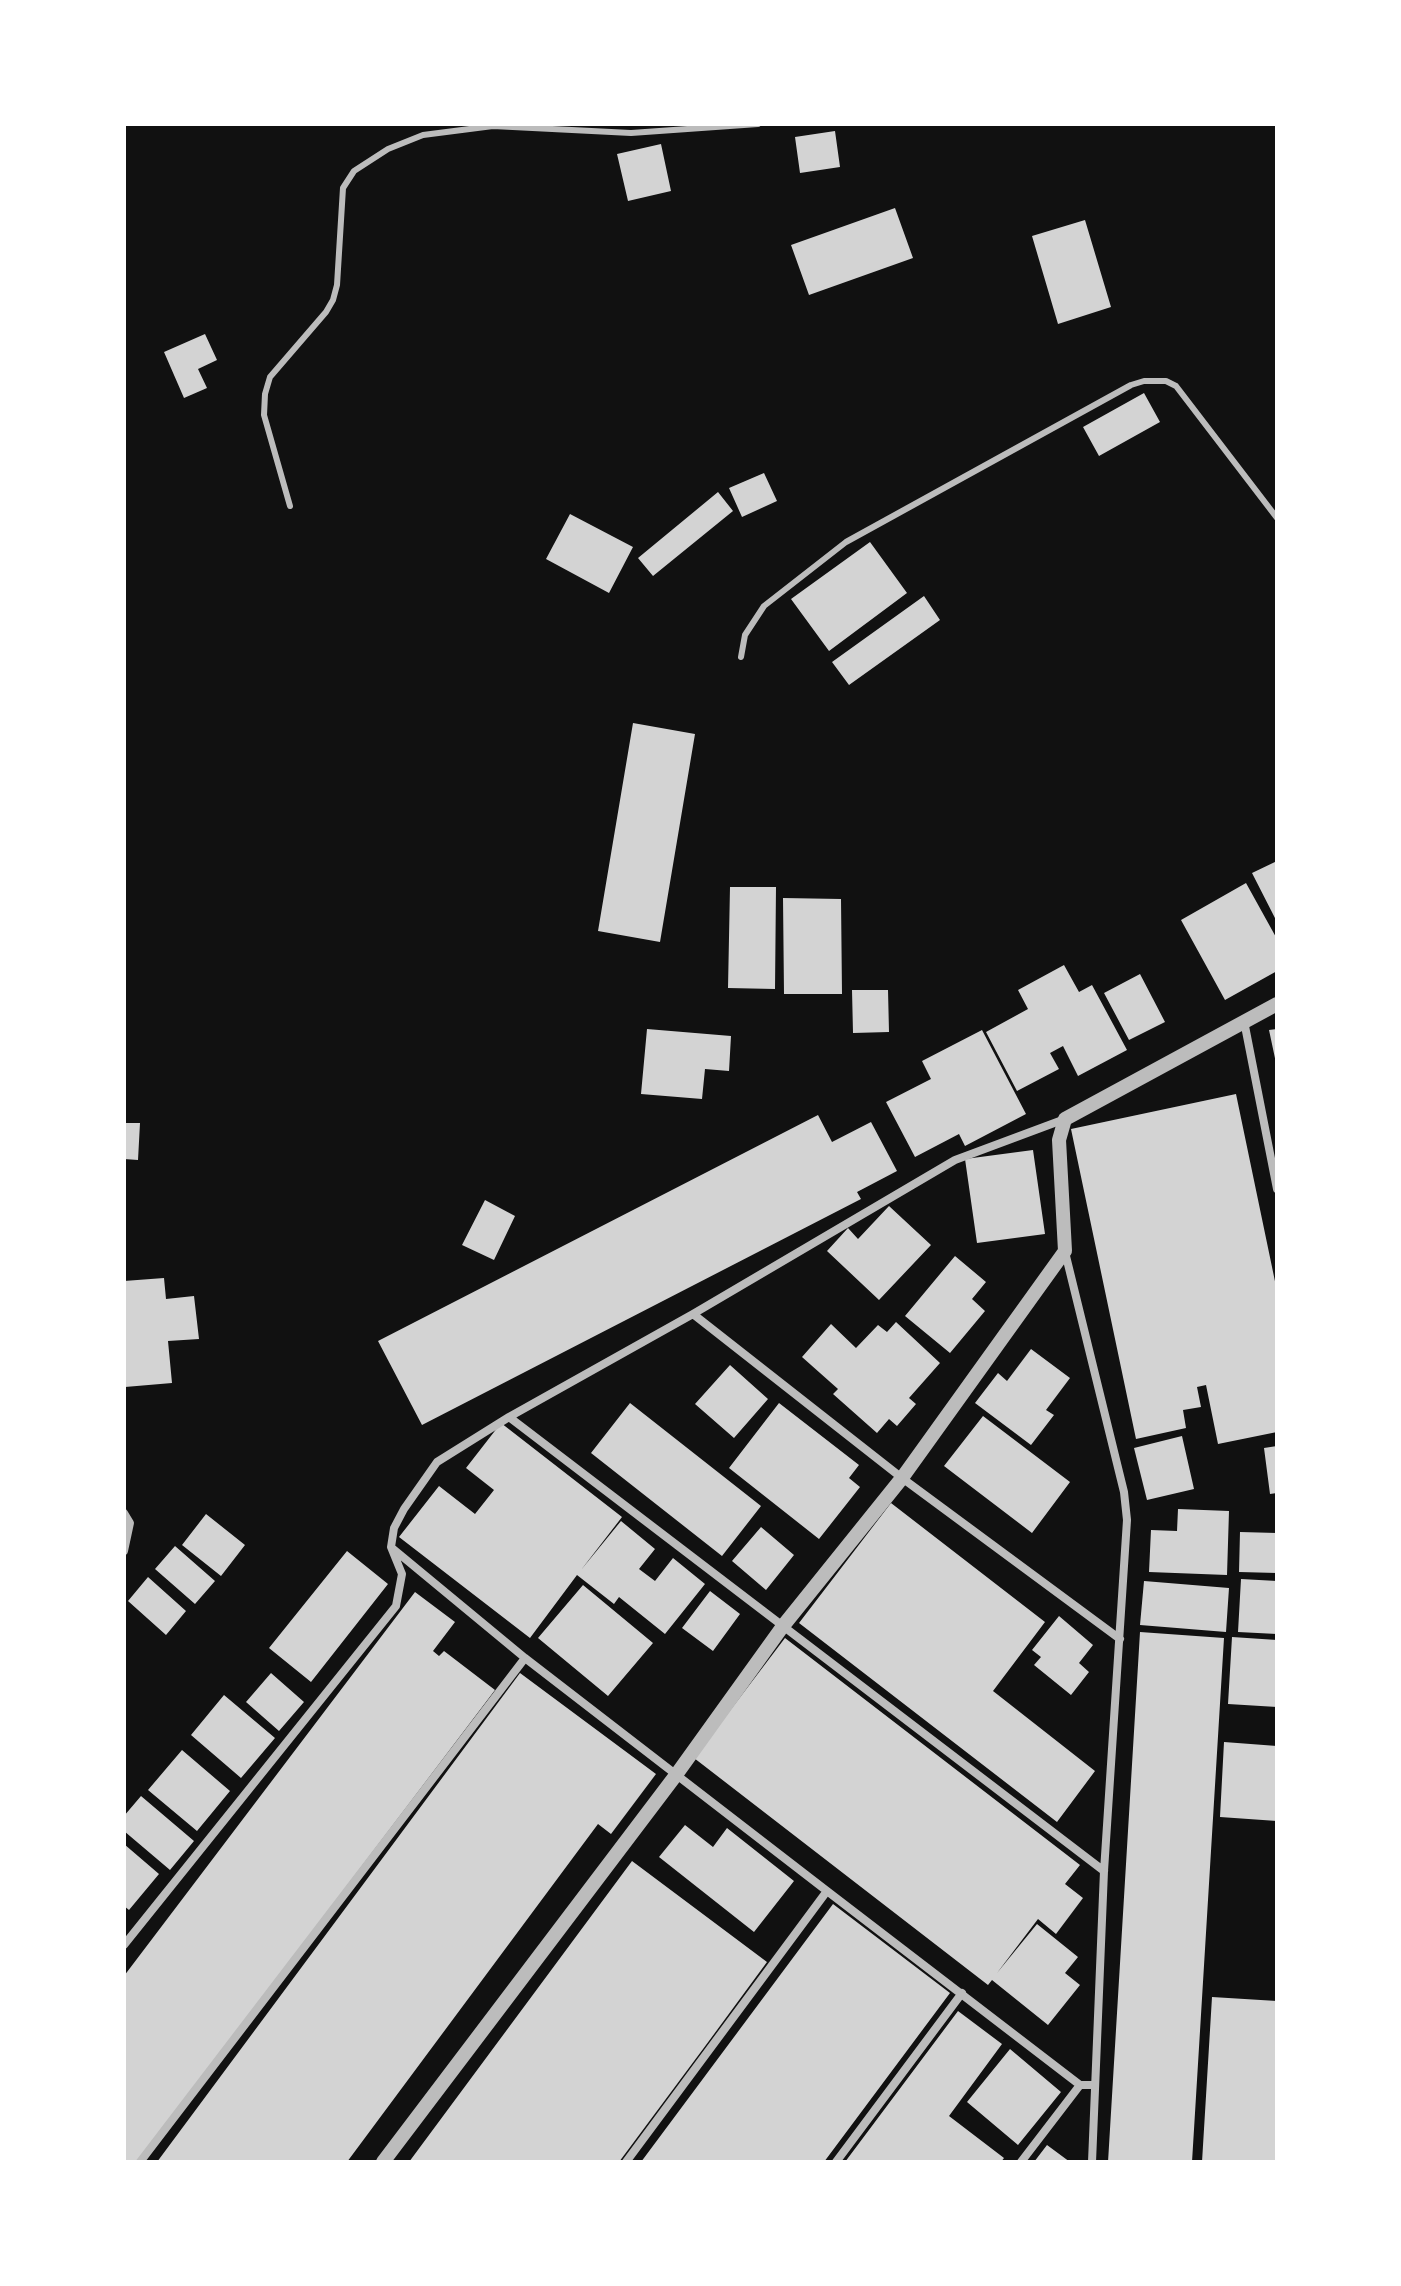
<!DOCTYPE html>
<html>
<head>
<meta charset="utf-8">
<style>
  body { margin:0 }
  #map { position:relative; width:1401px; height:2286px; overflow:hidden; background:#111; font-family:Raleway,sans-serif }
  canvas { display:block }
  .frame { position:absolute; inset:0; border:126px solid #fff; pointer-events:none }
</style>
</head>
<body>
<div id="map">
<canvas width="1401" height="2286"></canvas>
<div class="frame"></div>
</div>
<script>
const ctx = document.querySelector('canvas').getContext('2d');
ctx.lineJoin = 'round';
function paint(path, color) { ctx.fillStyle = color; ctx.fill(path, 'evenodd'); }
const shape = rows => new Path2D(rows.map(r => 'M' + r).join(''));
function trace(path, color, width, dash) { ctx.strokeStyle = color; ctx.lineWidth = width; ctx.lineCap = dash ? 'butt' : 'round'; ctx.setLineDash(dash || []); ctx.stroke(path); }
paint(shape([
  [835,131,840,167,800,173,795,137],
  [661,144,671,191,628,201,617,154],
  [895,208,913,258,809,295,791,245],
  [1085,220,1111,307,1058,324,1032,236],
  [205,334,217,360,198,369,207,388,184,398,164,352],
  [1144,393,1160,422,1099,456,1083,427],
  [764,473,777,501,742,517,729,488],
  [718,492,733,511,653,576,638,558],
  [570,514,633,547,609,593,546,559],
  [870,542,907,593,829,651,791,599],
  [924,596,940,620,849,685,832,662],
  [633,723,695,734,660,942,598,931],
  [1277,861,1277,922,1252,873],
  [1246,883,1277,939,1277,971,1225,1000,1181,920],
  [730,887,776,887,775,989,728,988],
  [783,898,841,899,842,994,784,994],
  [1064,965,1079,992,1092,985,1127,1050,1078,1076,1063,1046,1050,1053,1059,1069,1017,1091,986,1032,1028,1009,1018,990],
  [1140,974,1165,1022,1129,1040,1104,993],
  [852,990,888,990,889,1032,853,1033],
  [647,1029,731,1036,729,1071,705,1069,702,1099,641,1094],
  [1277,1029,1277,1063,1276,1063,1269,1030],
  [982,1030,1026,1114,965,1146,959,1134,915,1157,886,1102,931,1079,922,1061],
  [1236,1094,1277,1291,1277,1432,1218,1444,1206,1385,1197,1387,1201,1407,1183,1410,1186,1428,1136,1439,1071,1129],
  [818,1115,832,1142,871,1122,897,1171,857,1192,861,1199,422,1425,378,1341],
  [124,1123,140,1123,138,1160,124,1159],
  [1033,1150,1045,1234,977,1243,965,1159],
  [485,1200,515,1216,494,1260,462,1245],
  [889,1206,931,1245,879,1300,827,1251,848,1228,858,1239],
  [955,1256,986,1282,972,1299,985,1311,950,1353,905,1316],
  [164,1278,166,1299,194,1296,199,1339,168,1341,172,1383,125,1387,124,1281],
  [896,1322,940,1363,909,1398,916,1404,897,1426,889,1419,877,1433,833,1394,838,1389,802,1357,831,1324,856,1348,878,1325,887,1332],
  [1031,1349,1070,1378,1046,1410,1054,1415,1031,1445,975,1403,998,1373,1007,1381],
  [730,1365,768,1399,734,1438,695,1404],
  [630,1403,761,1506,722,1556,591,1453],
  [779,1403,859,1465,849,1478,860,1487,819,1539,729,1468],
  [983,1416,1070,1482,1032,1533,944,1466],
  [501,1423,622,1517,581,1570,621,1521,655,1549,639,1569,655,1581,673,1558,705,1584,665,1634,619,1597,614,1604,577,1575,530,1638,399,1537,439,1486,475,1514,494,1490,466,1468],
  [1182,1436,1194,1489,1147,1500,1134,1448],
  [1277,1446,1277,1493,1270,1494,1264,1448],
  [891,1503,1045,1622,993,1691,1095,1771,1057,1822,799,1623],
  [1178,1509,1229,1511,1227,1575,1149,1572,1151,1530,1177,1531],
  [206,1514,245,1545,221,1576,182,1545],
  [761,1527,794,1555,766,1590,732,1561],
  [1240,1532,1277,1533,1277,1573,1239,1572],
  [175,1546,215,1581,195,1604,155,1569],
  [347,1551,388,1584,311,1682,269,1648],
  [148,1577,186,1611,166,1635,128,1601],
  [1241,1579,1277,1581,1277,1634,1238,1632],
  [1144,1581,1229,1588,1226,1632,1140,1625],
  [583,1585,653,1643,608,1696,538,1638],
  [710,1591,740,1614,713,1651,682,1628],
  [415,1592,455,1622,433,1651,439,1656,444,1651,495,1690,138,2162,124,2162,124,1976],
  [1059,1616,1093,1645,1079,1663,1089,1672,1071,1695,1034,1665,1041,1657,1032,1650],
  [1140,1632,1224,1638,1192,2162,1108,2162],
  [1232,1637,1277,1640,1277,1707,1228,1704],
  [785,1638,1080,1865,1065,1884,1083,1898,1056,1934,1038,1919,997,1973,1037,1924,1078,1957,1065,1973,1080,1985,1048,2025,992,1980,988,1985,694,1758],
  [271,1673,304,1702,279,1731,246,1702],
  [520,1673,656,1774,611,1834,598,1824,347,2162,157,2162],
  [224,1695,275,1738,241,1778,191,1735],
  [1224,1742,1277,1746,1277,1821,1220,1817],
  [182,1750,230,1791,197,1831,148,1790],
  [141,1796,194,1841,170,1870,124,1831,124,1816],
  [685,1825,713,1847,727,1828,794,1881,754,1932,659,1857],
  [124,1844,159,1874,129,1910,124,1906],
  [632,1861,767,1962,706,2045,619,2162,409,2162],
  [833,1904,950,1993,824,2162,641,2162],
  [1212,1997,1277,2001,1277,2162,1202,2162],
  [958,2011,1002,2044,949,2116,1004,2158,1001,2162,845,2162],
  [1010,2049,1061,2092,1018,2145,967,2102],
  [1047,2145,1070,2162,1034,2162]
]), '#d3d3d3');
trace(shape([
  [290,506,264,415,265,394,270,377,326,312,333,300,337,285,343,188,354,171,388,149,423,135,493,126,631,133,758,124],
  [741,657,745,635,764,606,846,542,1131,385,1144,381,1166,381,1176,386,1277,518]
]), '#bcbcbc', 6);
trace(shape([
  [1244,1021,1277,1189],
  [1065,1252,1124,1492,1127,1520,1104,1871,1092,2162],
  [693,1314,902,1478,1120,1639],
  [509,1417,1104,1871],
  [124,1513,130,1523,124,1551],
  [392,1548,525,1658,827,1891,1080,2085,1095,2085],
  [124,1945,396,1606,402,1574,391,1547,394,1528,404,1509,437,1462,509,1417,693,1314,955,1160,1065,1119],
  [140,2162,525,1658],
  [626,2162,827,1891],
  [836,2162,962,1993],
  [1021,2162,1080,2085]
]), '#bcbcbc', 8);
trace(shape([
  [383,2162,676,1775,783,1626,902,1478,1065,1251,1059,1140,1065,1119,1277,1004]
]), '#bcbcbc', 14);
</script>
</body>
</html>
